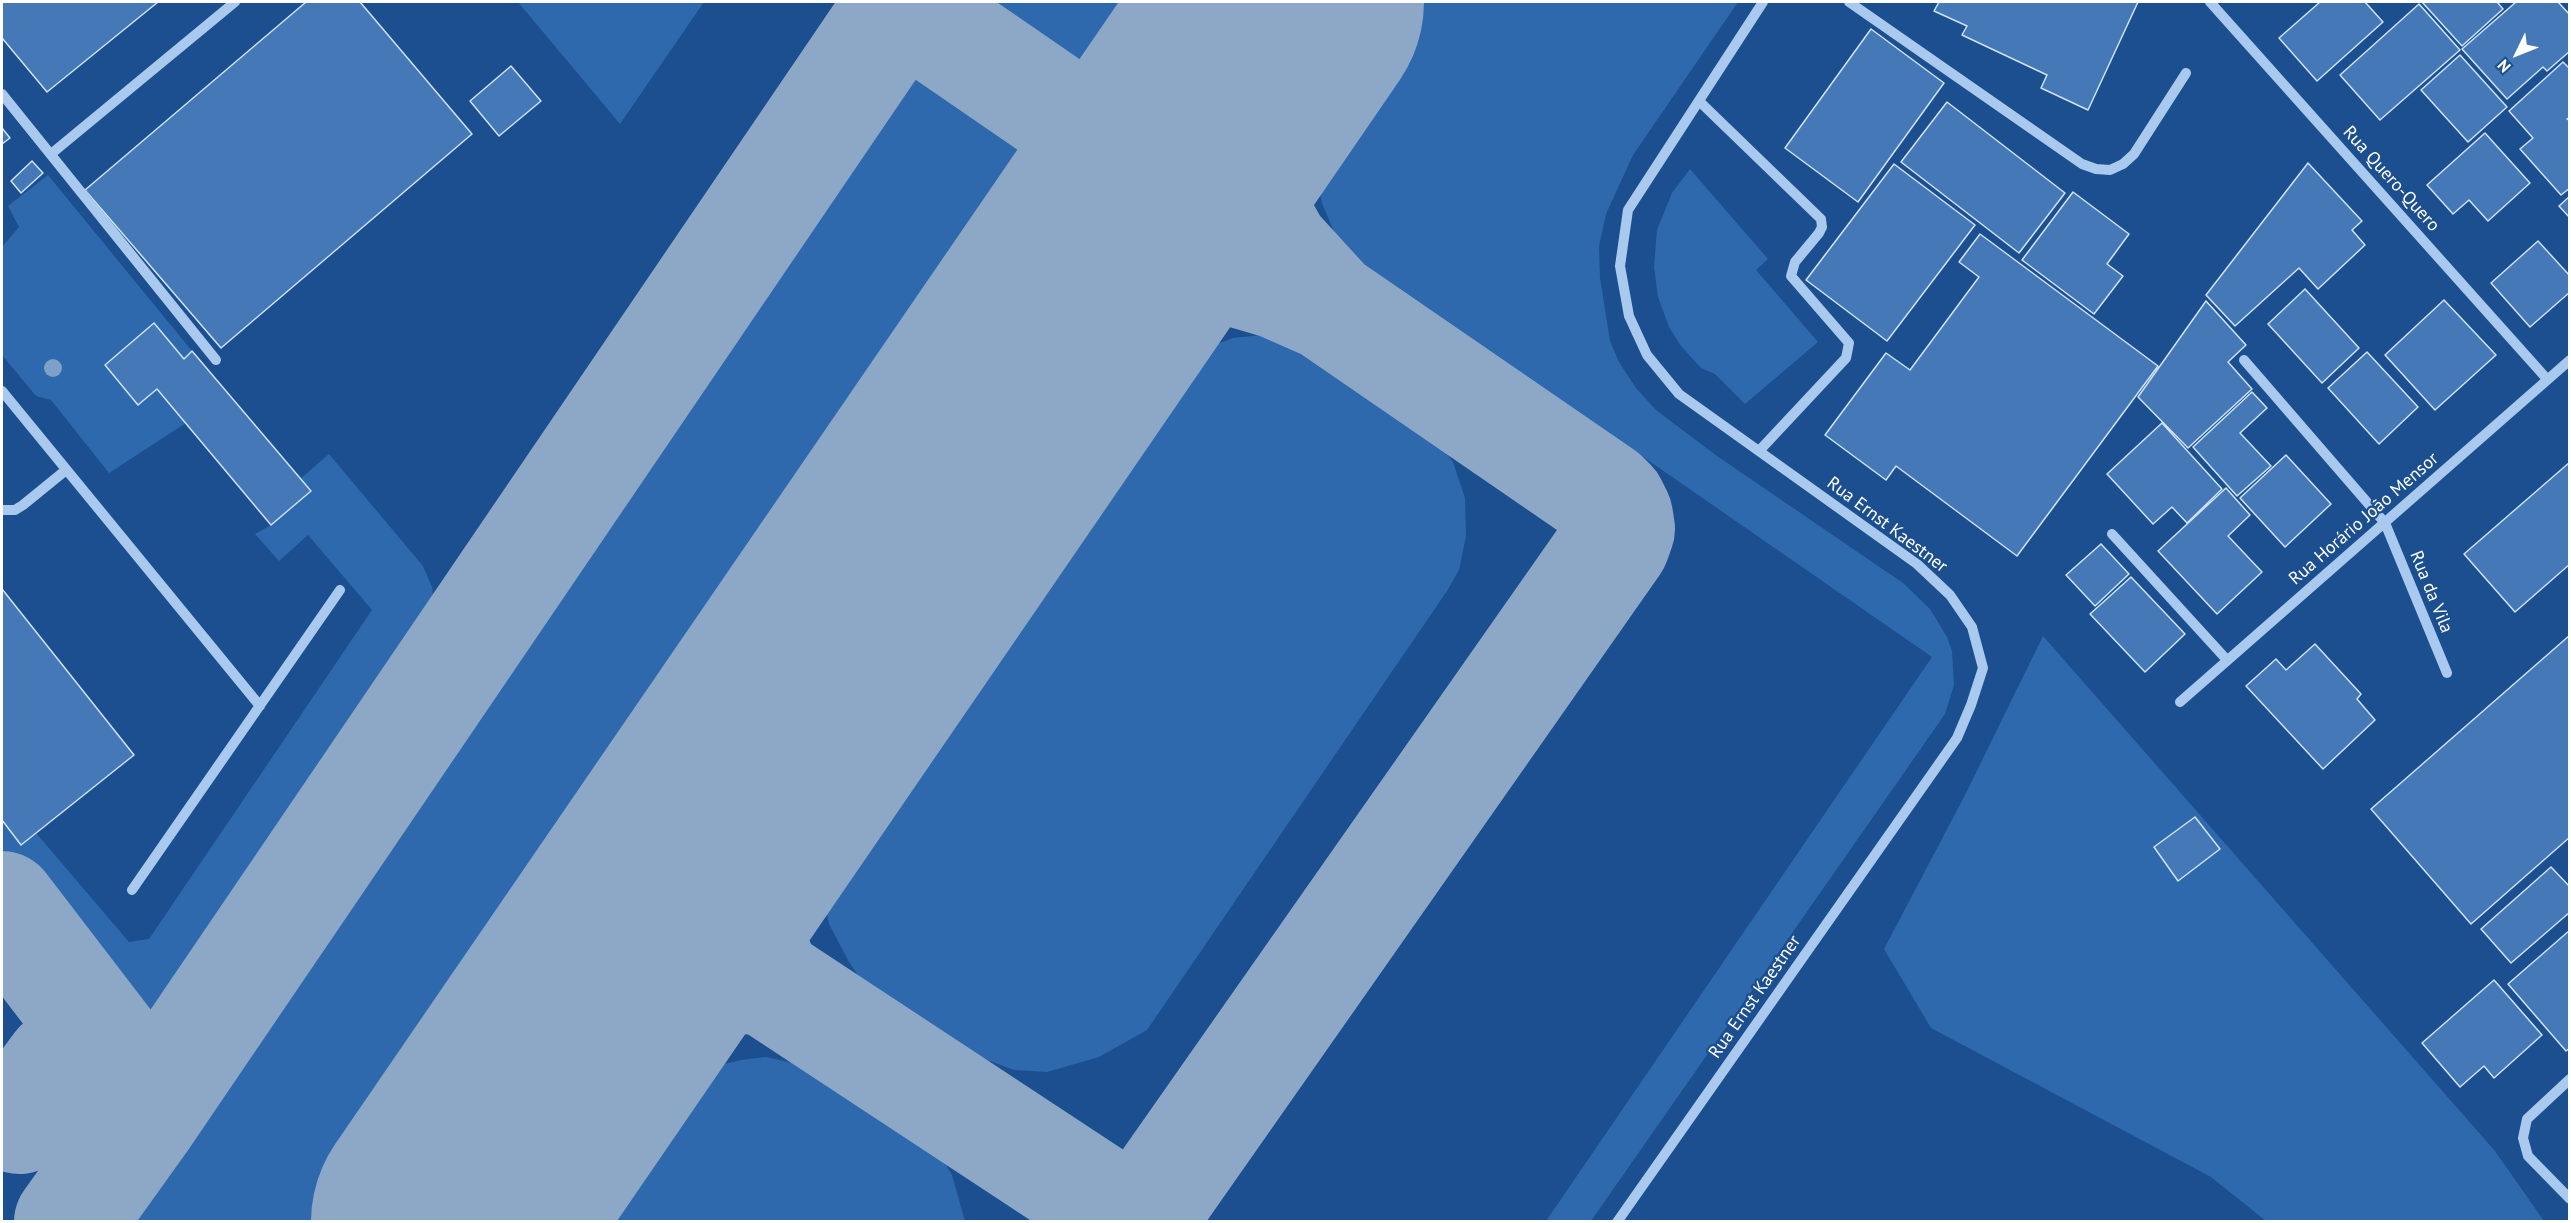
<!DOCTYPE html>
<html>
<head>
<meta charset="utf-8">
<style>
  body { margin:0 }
  #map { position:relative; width:2571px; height:1223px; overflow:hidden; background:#1b4f8f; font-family:"PT Sans",sans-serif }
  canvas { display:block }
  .frame { position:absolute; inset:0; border:3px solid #fff; pointer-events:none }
  .north { position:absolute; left:2487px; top:24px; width:60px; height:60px; -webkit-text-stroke:4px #1b4f8f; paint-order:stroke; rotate:227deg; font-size:16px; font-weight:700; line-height:24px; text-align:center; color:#fff }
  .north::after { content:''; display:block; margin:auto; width:21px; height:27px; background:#fff; clip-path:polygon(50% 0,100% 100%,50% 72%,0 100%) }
</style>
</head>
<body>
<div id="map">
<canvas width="2571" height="1223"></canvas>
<div class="frame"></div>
<div class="north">N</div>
</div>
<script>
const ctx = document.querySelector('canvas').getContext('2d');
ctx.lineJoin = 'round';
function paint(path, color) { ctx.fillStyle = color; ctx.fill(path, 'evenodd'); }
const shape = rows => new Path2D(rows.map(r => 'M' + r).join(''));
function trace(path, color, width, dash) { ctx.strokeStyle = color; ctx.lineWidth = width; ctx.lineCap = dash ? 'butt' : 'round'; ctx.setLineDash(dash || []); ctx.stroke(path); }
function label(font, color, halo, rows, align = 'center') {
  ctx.font = font + ' "PT Sans",sans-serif'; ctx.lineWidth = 4.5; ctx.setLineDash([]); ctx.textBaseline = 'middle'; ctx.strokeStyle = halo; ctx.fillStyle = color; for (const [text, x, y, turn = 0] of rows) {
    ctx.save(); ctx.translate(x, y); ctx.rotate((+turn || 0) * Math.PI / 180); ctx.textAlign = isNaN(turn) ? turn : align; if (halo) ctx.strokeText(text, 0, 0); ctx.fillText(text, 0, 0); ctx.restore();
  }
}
paint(shape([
  [518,2,704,2,620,124],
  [975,2,1175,2,1126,77,1106,85,1088,86,1058,76,1021,54,998,34],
  [1396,2,1738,2,1633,155,1606,214,1599,246,1600,278,1610,341,1619,362,1636,388,1656,410,1717,456,1903,583,1930,609,1947,637,1952,651,1954,685,1945,714,1591,1221,1546,1221,1932,657,1600,427,1603,436,1364,275,1337,239,1322,203,1315,171,1320,135,1336,88],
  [899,68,960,85,1032,131,1047,147,1055,174,341,1221,97,1221,243,1023,882,81,890,72],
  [1690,169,1768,259,1756,270,1818,342,1745,404,1715,374,1701,368,1681,346,1669,327,1658,297,1654,267,1657,230,1672,193],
  [48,175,192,351,184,359,154,323,105,365,138,405,157,389,186,423,109,473,51,400,36,396,2,355,2,247,19,227,8,206],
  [1261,335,1325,361,1430,431,1453,462,1465,498,1466,536,1459,570,1447,591,1147,1030,1099,1057,1047,1072,1014,1070,979,1057,864,984,849,962,829,924,821,890,827,854,859,777,1126,395,1196,352,1233,338],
  [329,454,423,566,432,587,435,611,434,637,192,990,151,1045,142,1048,135,1045,125,1032,2,870,2,820,21,844,36,833,129,942,149,939,372,610,308,535,279,561,255,534,271,525,310,492,300,479],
  [2043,636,2495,1151,2544,1221,2266,1221,2211,1177,1931,1028,1884,949,1965,795],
  [766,1057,793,1063,896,1115,917,1129,937,1150,952,1175,965,1221,557,1221,642,1098,686,1073,741,1060]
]), '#2e69ad');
trace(shape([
  [901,3,1061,113,1082,134,1098,158,1105,177,1109,202,1109,228,1098,265,1061,329],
  [1247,57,1237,130,1241,180,1254,211,1275,248,1328,306],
  [1061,329,1105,288,1126,275,1154,269,1185,267,1234,271,1278,284,1328,306,1603,495,1612,504,1618,516,1620,529,1615,543,1139,1222],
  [758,771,748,797,742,823,739,850,739,877,742,904,749,939,767,981],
  [2,906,143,1090,147,1105,142,1120],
  [577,1035,621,1007,667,989,723,977,767,981,1133,1222],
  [19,1119,59,1065,68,1058,93,1053,111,1059,128,1070],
  [69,1222,142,1120,902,2]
]), '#8da7c7', 110);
trace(shape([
  [449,1222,1286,2]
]), '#8da7c7', 276);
const building = shape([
  [2,2,158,2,47,92,2,38,2,2],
  [306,2,360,2,472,134,221,348,85,190,306,2],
  [1939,2,2138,2,2088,110,2041,88,2047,75,1962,35,1967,26,1934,11,1939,2],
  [2320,2,2365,2,2383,22,2317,81,2279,38,2320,2],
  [2422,2,2497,2,2503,9,2462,46,2422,2],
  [2516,2,2558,2,2570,15,2570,51,2547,71,2543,67,2507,99,2462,49,2516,2],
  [2419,4,2460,50,2380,120,2340,75,2419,4],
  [1871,29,1944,83,1858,202,1785,148,1871,29],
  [2460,55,2507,107,2468,142,2421,90,2460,55],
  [2563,62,2570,69,2570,117,2567,119,2570,121,2570,188,2561,195,2520,149,2533,138,2509,111,2563,62],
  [511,66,541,101,499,136,470,101,511,66],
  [1947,102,2065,193,2019,253,1901,162,1947,102],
  [2,128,10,138,2,144,2,128],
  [2485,133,2530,183,2488,221,2469,200,2453,214,2427,185,2485,133],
  [32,161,43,173,21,193,11,181,32,161],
  [2308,163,2362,221,2352,230,2365,245,2318,289,2299,268,2235,326,2206,295,2308,163],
  [1894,164,1975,225,1887,341,1806,280,1894,164],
  [2073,192,2129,234,2107,264,2123,276,2094,314,2022,260,2073,192],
  [2570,196,2570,218,2559,206,2570,196],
  [1980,234,2158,366,2017,556,1896,466,1886,480,1825,435,1886,353,1910,370,1979,277,1959,262,1980,234],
  [2538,241,2570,276,2570,292,2530,327,2491,283,2538,241],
  [2305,289,2359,348,2322,383,2268,324,2305,289],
  [2444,300,2496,355,2435,410,2385,355,2444,300],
  [2206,301,2246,345,2228,362,2252,389,2188,448,2138,397,2206,301],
  [154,323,184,359,192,351,311,491,271,525,157,389,138,405,105,365,154,323],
  [2367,352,2418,407,2379,444,2328,388,2367,352],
  [2252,392,2267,408,2240,433,2271,466,2237,496,2193,447,2252,392],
  [2162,423,2222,489,2187,523,2172,507,2153,524,2107,474,2162,423],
  [2286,455,2331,504,2285,547,2240,498,2286,455],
  [2570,462,2570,564,2515,612,2464,554,2570,462],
  [2226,488,2250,515,2228,536,2262,572,2217,614,2158,551,2226,488],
  [2101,544,2129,574,2095,606,2066,575,2101,544],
  [2131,577,2185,634,2145,672,2090,614,2131,577],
  [2,589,134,755,21,845,2,820,2,589],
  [2570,635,2570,837,2471,924,2371,809,2570,635],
  [2315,644,2361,694,2357,699,2375,720,2323,769,2246,686,2276,659,2286,670,2315,644],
  [2195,817,2220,849,2178,881,2154,847,2195,817],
  [2551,867,2570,887,2570,912,2511,963,2481,929,2551,867],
  [2570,930,2570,1048,2566,1051,2508,984,2570,930],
  [2494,980,2542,1035,2494,1078,2484,1066,2460,1087,2422,1043,2494,980]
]);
paint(building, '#4478b7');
trace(building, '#cfe3fa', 1.5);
trace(shape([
  [1849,2,2082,164,2096,169,2110,170,2123,164,2134,154,2186,73],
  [2210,2,2547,379],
  [2,94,216,360],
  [1699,101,1821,219,1822,227,1819,233,1795,262,1791,276,1849,343,1846,358,1759,451],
  [51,154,235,2],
  [2244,360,2385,523,2447,673],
  [2,391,260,706],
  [2,510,15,510,23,505,66,470],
  [2112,534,2227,660],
  [2180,702,2570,360],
  [132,890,340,590],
  [2570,1079,2527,1119,2523,1138,2528,1156,2570,1199],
  [1617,1222,1957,738,1971,705,1983,668,1972,627,1950,595,1917,564,1679,394,1647,355,1629,316,1620,266,1628,210,1763,2]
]), '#a9c9ee', 10);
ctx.fillStyle = '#7ea0ca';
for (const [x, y] of [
  [53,368]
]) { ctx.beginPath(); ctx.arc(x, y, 9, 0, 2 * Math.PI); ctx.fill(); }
label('18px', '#fff', '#1b4f8f', [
  ["Rua Quero-Quero",2391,179,48],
  ["Rua Horário João Mensor",2364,519,-41],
  ["Rua Ernst Kaestner",1887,525,37],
  ["Rua da Vila",2431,592,68],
  ["Rua Ernst Kaestner",1755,997,-55]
]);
</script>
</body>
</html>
